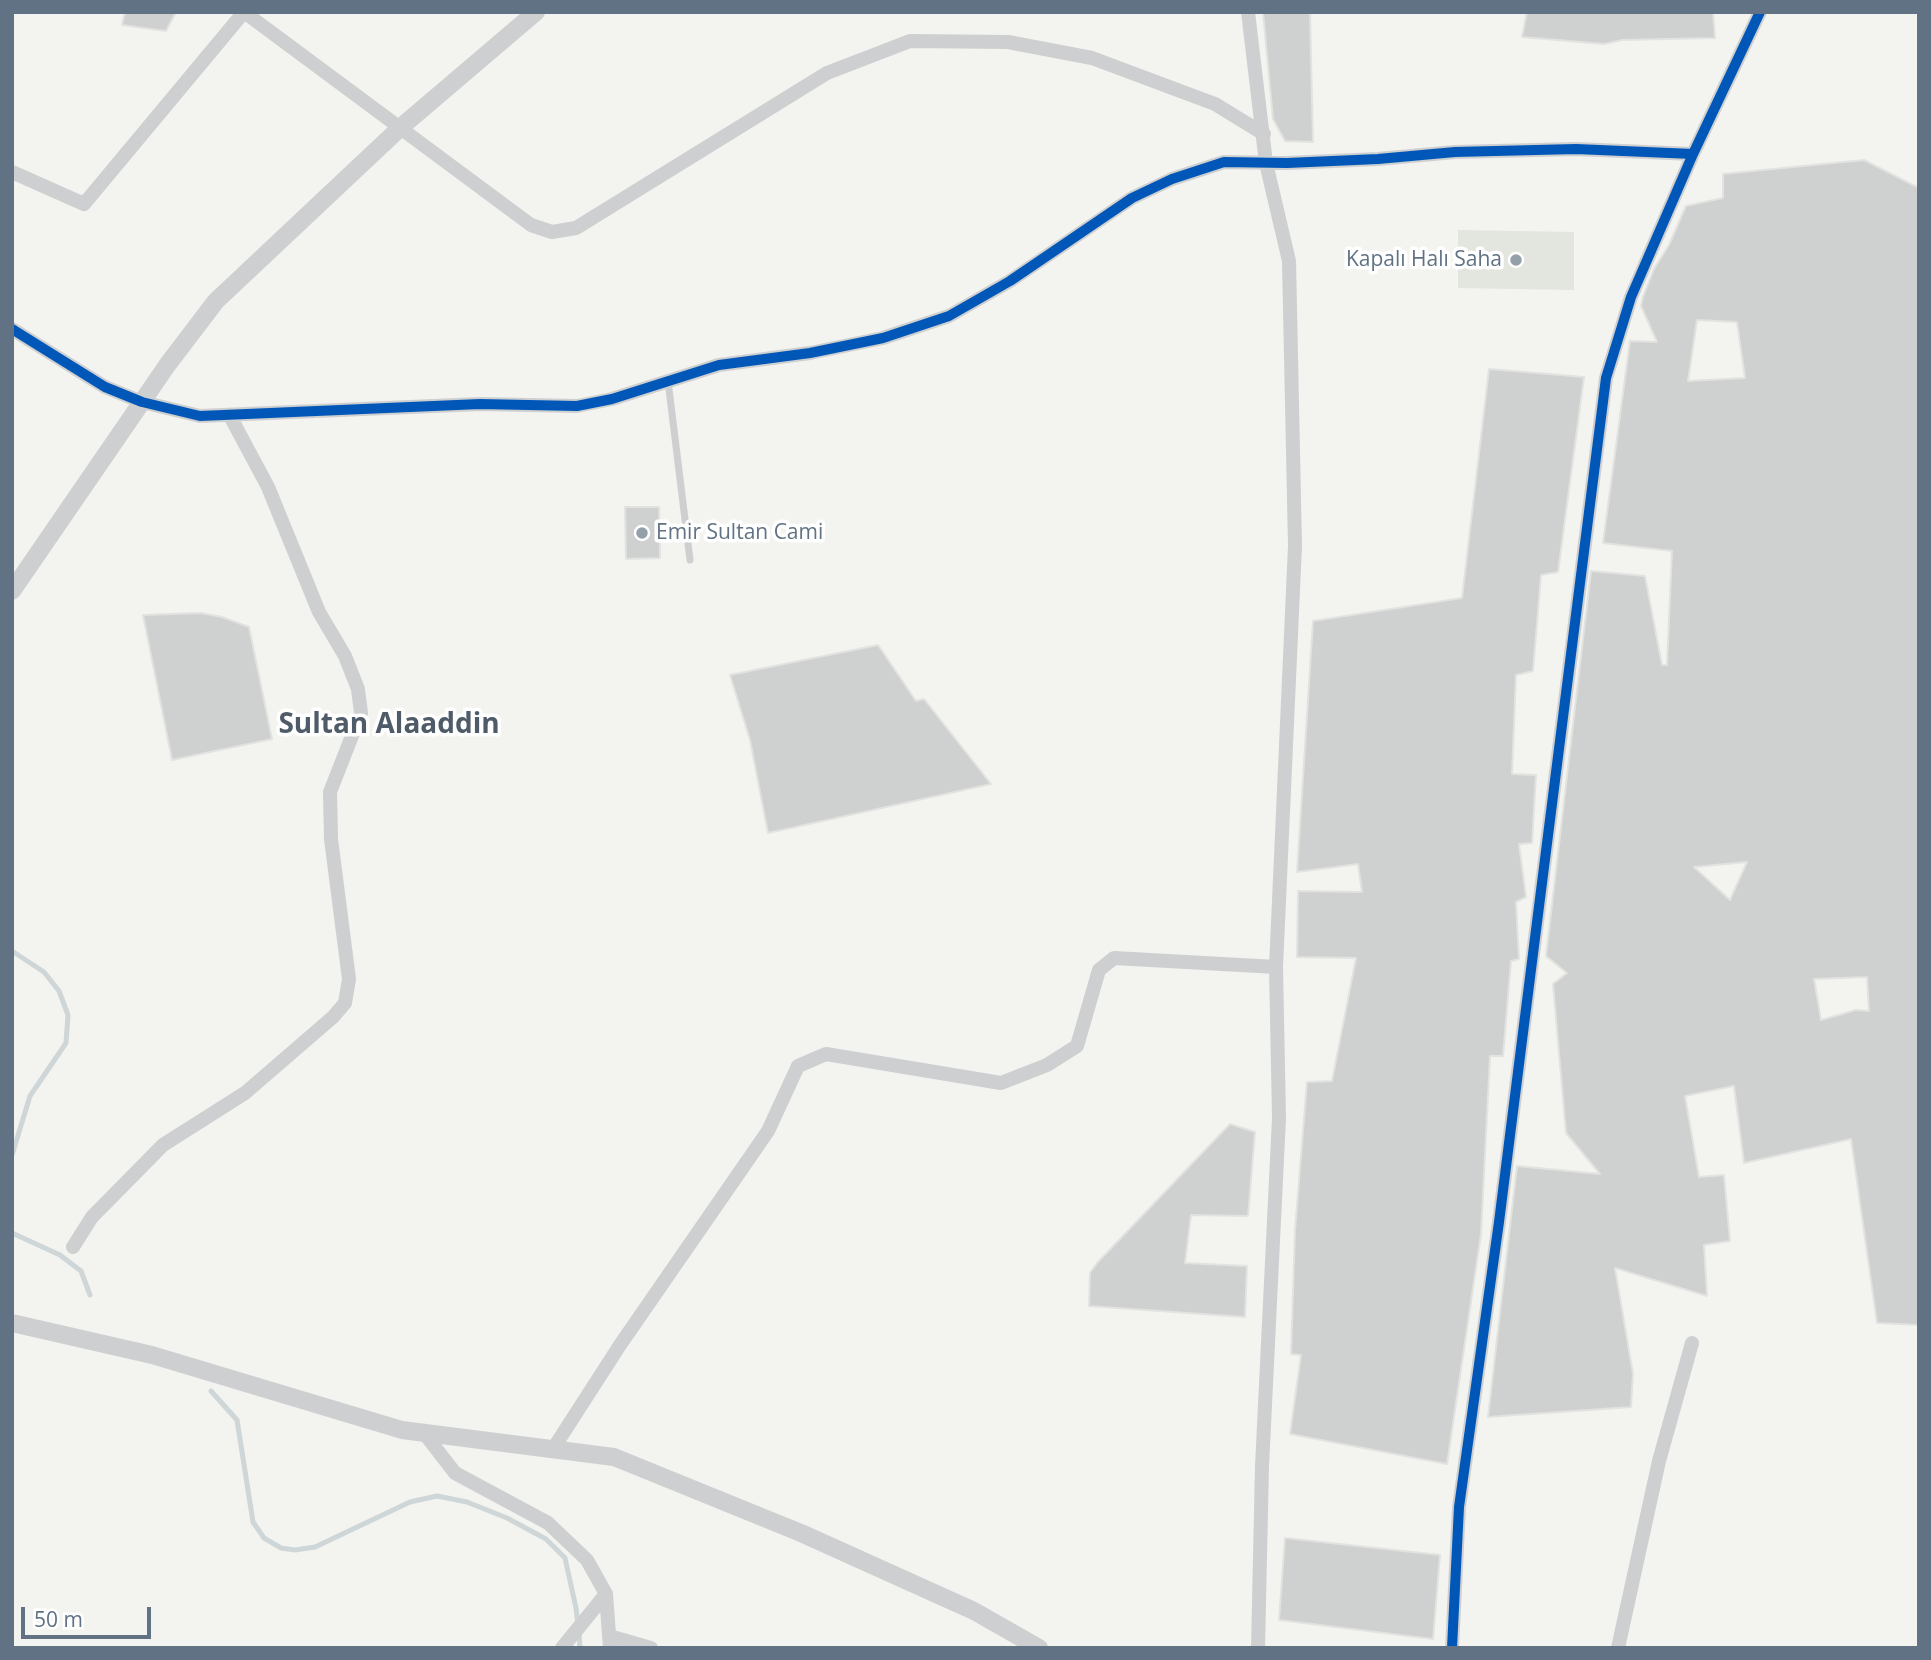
<!DOCTYPE html>
<html>
<head>
<meta charset="utf-8">
<style>
  body { margin:0 }
  #map { position:relative; width:1931px; height:1660px; overflow:hidden; background:#f3f3f0; font-family:"Open Sans",sans-serif }
  canvas { display:block }
  .frame { position:absolute; inset:0; border:14px solid #607283; pointer-events:none }
  .scale { position:absolute; left:21px; top:1607px; width:130px; height:32px; box-sizing:border-box; border:4px solid #607283; border-top:0; padding-left:9px; font-size:21px; line-height:24px; white-space:nowrap; color:#607283; -webkit-text-stroke:5px #fff; paint-order:stroke }
</style>
</head>
<body>
<div id="map">
<canvas width="1931" height="1660"></canvas>
<div class="frame"></div>
<div class="scale">50 m</div>
</div>
<script>
const ctx = document.querySelector('canvas').getContext('2d');
ctx.lineJoin = 'round';
function paint(path, color) { ctx.fillStyle = color; ctx.fill(path, 'evenodd'); }
const shape = rows => new Path2D(rows.map(r => 'M' + r).join(''));
function trace(path, color, width, dash) { ctx.strokeStyle = color; ctx.lineWidth = width; ctx.lineCap = dash ? 'butt' : 'round'; ctx.setLineDash(dash || []); ctx.stroke(path); }
function label(font, color, halo, rows, align = 'center') {
  ctx.font = font + ' "Open Sans",sans-serif'; ctx.lineWidth = 7; ctx.setLineDash([]); ctx.textBaseline = 'middle'; ctx.strokeStyle = halo; ctx.fillStyle = color; for (const [text, x, y, turn = 0] of rows) {
    ctx.save(); ctx.translate(x, y); ctx.rotate((+turn || 0) * Math.PI / 180); ctx.textAlign = isNaN(turn) ? turn : align; if (halo) ctx.strokeText(text, 0, 0); ctx.fillText(text, 0, 0); ctx.restore();
  }
}
paint(shape([
  [1458,230,1574,232,1574,290,1458,288]
]), '#e2e6de');
trace(shape([
  [12,951,44,972,59,991,68,1015,66,1043,30,1096,12,1155],
  [12,1233,60,1255,81,1271,90,1295],
  [211,1391,237,1420,253,1522,264,1538,281,1548,295,1550,315,1547,410,1502,437,1496,467,1502,507,1518,546,1539,565,1558,576,1608,578,1624],
  [579,1633,580,1648]
]), '#ced6d8', 5);
const building = shape([
  [125,12,176,12,166,31,122,25,125,12],
  [1263,12,1310,12,1313,142,1285,141,1273,119,1263,12],
  [1527,12,1713,12,1715,38,1622,40,1604,44,1522,37,1527,12],
  [1864,160,1919,188,1919,1325,1877,1323,1851,1139,1744,1163,1734,1086,1685,1096,1699,1177,1724,1175,1730,1241,1704,1245,1707,1296,1615,1268,1633,1374,1631,1407,1488,1417,1517,1166,1600,1174,1566,1133,1553,984,1567,973,1546,956,1591,571,1645,576,1662,665,1667,665,1672,551,1603,543,1630,341,1657,342,1641,306,1643,297,1654,269,1669,245,1686,206,1723,198,1723,174,1864,160],
  [1697,320,1737,322,1745,378,1688,381,1697,320],
  [1747,862,1730,900,1694,867,1747,862],
  [1867,977,1869,1011,1856,1010,1821,1020,1814,979,1867,977],
  [1489,369,1584,377,1558,572,1541,575,1533,671,1516,675,1512,774,1536,775,1532,843,1519,844,1526,897,1516,902,1519,959,1511,961,1503,1056,1490,1056,1481,1234,1447,1464,1290,1434,1301,1355,1291,1354,1295,1230,1307,1082,1332,1081,1356,958,1297,957,1298,891,1362,892,1358,864,1297,872,1313,621,1462,598,1489,369],
  [625,507,659,507,660,558,626,559,625,507],
  [201,613,222,617,249,627,272,739,172,760,143,615,201,613],
  [878,645,916,701,924,699,991,784,768,833,750,740,730,675,878,645],
  [1230,1124,1255,1132,1248,1216,1191,1215,1185,1263,1247,1266,1245,1317,1089,1306,1090,1273,1097,1263,1230,1124],
  [1285,1538,1440,1555,1433,1639,1279,1620,1285,1538]
]);
paint(building, '#cfd0d0');
trace(building, '#e2e2e0', 2);
trace(shape([
  [668,381,690,560]
]), '#cecfd0', 7);
trace(shape([
  [244,12,531,225,552,232,576,228,827,73,910,41,1008,42,1092,58,1215,104,1264,134],
  [1248,12,1266,163,1289,261,1295,546,1276,967,1279,1118,1262,1466,1258,1648],
  [12,172,84,204,244,12],
  [12,329,105,387,142,402,200,416,480,404,577,406,612,399,719,365,810,353,883,338,949,316,1010,281,1132,198,1172,179,1224,162,1287,163,1378,159,1455,152,1576,149,1693,154],
  [73,1247,92,1217,163,1145,245,1093,333,1017,345,1003,349,979,331,839,330,792,361,713,358,689,345,656,319,612,268,487,230,416],
  [424,1433,455,1473,548,1523,587,1560,606,1594,610,1648],
  [553,1449,620,1345,768,1131,798,1066,826,1054,1001,1083,1047,1065,1077,1046,1099,970,1114,958,1276,967],
  [609,1636,651,1648],
  [562,1648,606,1594],
  [1452,1648,1459,1507,1499,1222,1606,378,1631,297,1693,154,1760,12],
  [1618,1648,1659,1461,1692,1343]
]), '#cecfd0', 14);
trace(shape([
  [12,591,168,364,216,301,401,127,536,12],
  [12,1323,152,1355,402,1430,614,1457,801,1533,974,1611,1039,1648]
]), '#cecfd0', 18);
trace(shape([
  [12,329,105,387,142,402,200,416,480,404,577,406,612,399,719,365,810,353,883,338,949,316,1010,281,1132,198,1172,179,1224,162,1287,163,1378,159,1455,152,1576,149,1693,154],
  [1452,1648,1459,1507,1499,1222,1606,378,1631,297,1693,154,1760,12]
]), '#0057b8', 10);
for (const [x, y, r, color] of [
  [1516,260,7,"#939fa9"],
  [642,533,7,"#939fa9"]
]) { const dot = new Path2D(); dot.arc(x, y, r, 0, 2 * Math.PI); ctx.fillStyle = color; ctx.fill(dot); trace(dot, '#fff', 2.5); }
label('21px', '#607283', '#fff', [
  ["Kapalı Halı Saha",1502,260],
  ["Emir Sultan Cami",656,533,"left"]
], 'right');
label('bold 28px', '#4f5b68', '#fff', [
  ["Sultan Alaaddin",389,725]
]);
</script>
</body>
</html>
